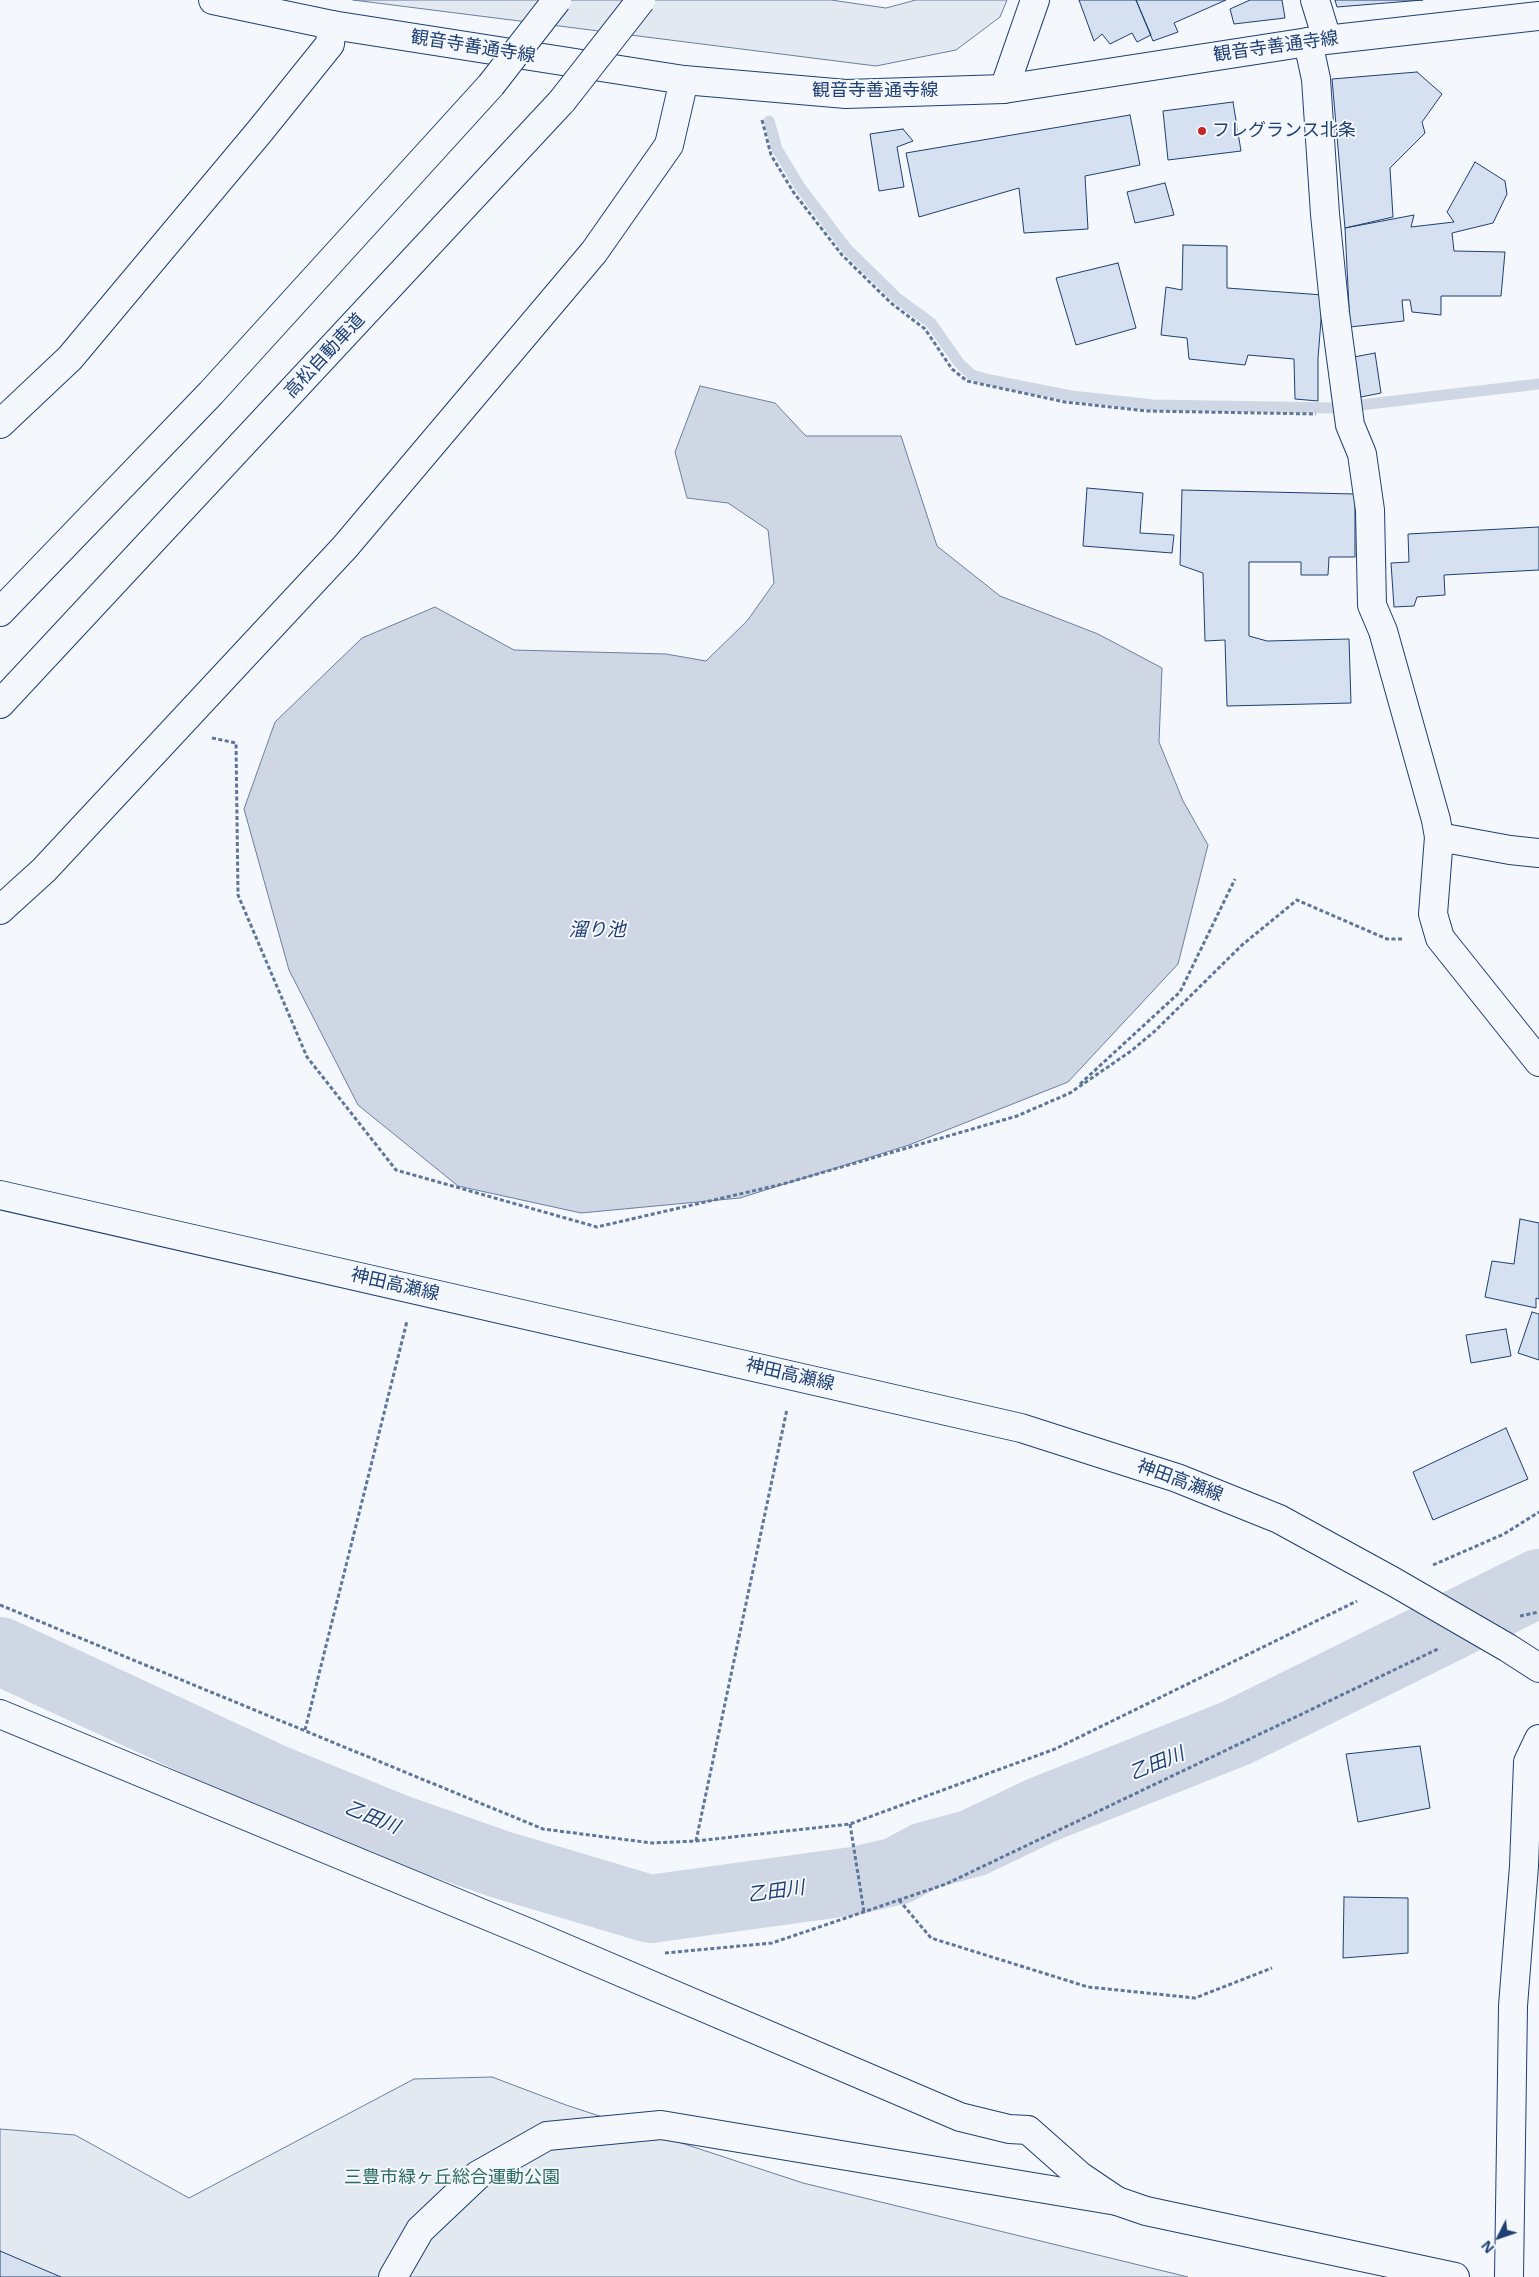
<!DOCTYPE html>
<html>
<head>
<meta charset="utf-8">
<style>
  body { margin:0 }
  #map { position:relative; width:1539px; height:2277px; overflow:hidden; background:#f4f7fb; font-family:"Open Sans",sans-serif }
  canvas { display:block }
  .north { position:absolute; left:1474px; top:2212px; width:50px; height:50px; -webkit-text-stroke:4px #f4f7fb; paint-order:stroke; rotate:229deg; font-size:14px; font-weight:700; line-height:20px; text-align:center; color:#1d3f73 }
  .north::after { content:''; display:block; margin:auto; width:18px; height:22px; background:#1d3f73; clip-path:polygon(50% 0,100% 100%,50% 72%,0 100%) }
</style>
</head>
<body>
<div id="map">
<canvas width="1539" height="2277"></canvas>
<div class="north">N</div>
</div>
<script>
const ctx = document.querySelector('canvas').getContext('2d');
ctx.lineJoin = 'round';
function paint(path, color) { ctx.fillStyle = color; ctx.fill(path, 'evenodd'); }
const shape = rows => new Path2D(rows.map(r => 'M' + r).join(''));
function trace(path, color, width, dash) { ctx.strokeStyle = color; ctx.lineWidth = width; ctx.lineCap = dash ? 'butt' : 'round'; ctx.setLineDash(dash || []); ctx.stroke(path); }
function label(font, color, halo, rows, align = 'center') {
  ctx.font = font + ' "Open Sans","Noto Sans JP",sans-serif'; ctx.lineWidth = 4; ctx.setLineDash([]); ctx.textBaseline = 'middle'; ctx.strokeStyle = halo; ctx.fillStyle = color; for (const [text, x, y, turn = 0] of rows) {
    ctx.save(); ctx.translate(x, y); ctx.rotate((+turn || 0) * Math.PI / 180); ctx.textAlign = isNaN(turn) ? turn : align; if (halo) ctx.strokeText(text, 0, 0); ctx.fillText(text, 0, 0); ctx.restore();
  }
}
const green = shape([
  [353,0,831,0,886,8,916,0,1007,0,1000,17,956,50,876,66,353,0],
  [492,2077,566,2105,803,2183,1188,2277,0,2277,0,2129,75,2135,189,2198,414,2079,492,2077]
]);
paint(green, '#e3e9f0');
trace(green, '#687fa3', 1);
const water = shape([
  [700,386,775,403,806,436,901,436,937,546,1000,596,1098,634,1162,668,1159,742,1183,801,1208,845,1178,964,1068,1082,909,1145,740,1198,581,1213,458,1186,358,1105,289,970,244,809,275,722,362,638,435,607,514,650,666,654,706,661,747,621,774,583,768,530,728,503,687,498,675,452,700,386]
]);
paint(water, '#cfd7e4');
trace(water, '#687fa3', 1);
trace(shape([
  [769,121,777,149,800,187,847,249,897,298,931,323,959,363,972,375,990,380,1071,396,1153,405,1335,408,1539,384]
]), '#cfd7e4', 11);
trace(shape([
  [0,1651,276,1779,394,1827,499,1864,650,1909,854,1881,897,1871,925,1856,973,1843,1042,1810,1236,1733,1539,1583]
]), '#cfd7e4', 68);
const building = shape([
  [1079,0,1136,0,1151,35,1137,42,1132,33,1110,44,1102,34,1094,41,1079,0],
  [1136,0,1226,0,1174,23,1178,32,1153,41,1136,0],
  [1250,0,1282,0,1285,18,1234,24,1230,9,1250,0],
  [1335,0,1423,0,1337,7,1335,0],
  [1417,72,1442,94,1422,122,1425,133,1390,168,1393,217,1345,228,1332,79,1417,72],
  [1233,102,1241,151,1168,160,1163,111,1233,102],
  [1130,115,1140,165,1085,176,1088,229,1024,233,1019,188,919,217,906,153,1130,115],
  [903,129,913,141,897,147,904,187,879,191,870,134,903,129],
  [1475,162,1505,181,1507,194,1493,223,1452,233,1454,251,1505,252,1501,296,1441,296,1441,315,1412,312,1410,300,1402,300,1404,321,1350,327,1345,228,1414,215,1411,227,1454,222,1447,212,1475,162],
  [1165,183,1174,215,1135,223,1127,192,1165,183],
  [1183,245,1227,246,1227,288,1323,295,1318,358,1318,401,1295,399,1294,359,1248,355,1245,365,1189,359,1187,338,1161,335,1166,287,1182,290,1183,245],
  [1118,263,1136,328,1076,345,1056,278,1118,263],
  [1375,353,1381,393,1361,397,1354,357,1375,353],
  [1087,488,1143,493,1140,533,1174,535,1172,553,1083,546,1087,488],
  [1182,490,1355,494,1355,557,1329,557,1328,575,1301,575,1301,562,1249,562,1249,636,1267,641,1349,639,1351,703,1227,706,1225,640,1205,641,1203,573,1180,565,1182,490],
  [1539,527,1539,570,1444,575,1445,595,1417,597,1414,606,1394,607,1391,563,1409,562,1408,534,1539,527],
  [1520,1219,1539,1223,1539,1299,1536,1298,1536,1308,1485,1297,1492,1261,1514,1264,1520,1219],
  [1532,1312,1539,1314,1539,1360,1518,1353,1532,1312],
  [1506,1329,1511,1356,1471,1363,1466,1335,1506,1329],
  [1506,1428,1528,1479,1433,1520,1413,1472,1506,1428],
  [1420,1746,1430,1808,1358,1822,1346,1754,1420,1746],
  [1344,1897,1408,1898,1408,1953,1343,1958,1344,1897],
  [0,2251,61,2277,0,2277,0,2251]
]);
paint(building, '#d5e0f0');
trace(building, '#1d3f73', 1);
const street = shape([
  [1315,0,1327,39],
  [1308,42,1316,79,1325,214,1335,313,1350,425,1362,454,1370,510,1372,605,1383,631,1436,820,1439,837,1433,914,1440,938,1539,1062],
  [1004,89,1035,0],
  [0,424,70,358,260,131,330,44,332,25],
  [1439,837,1510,850,1539,853],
  [0,910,44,870,345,547,594,252,669,145,684,80],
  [0,1714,534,1935,960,2117,1009,2129,1028,2130,1080,2176,1117,2201]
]);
const secondary = shape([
  [0,1195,1021,1428,1177,1478,1279,1519,1394,1582,1508,1648,1539,1668],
  [393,2277,420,2230,478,2175,547,2136,661,2125,1117,2201,1146,2211,1455,2277],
  [1509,2277,1513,2006,1524,1866,1528,1762,1539,1739]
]);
const primary = shape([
  [213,0,332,25,684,80,846,94,1004,89,1308,42,1539,16]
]);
const highway = shape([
  [0,612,211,393,491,85],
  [0,704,562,101]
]);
trace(street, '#1d3f73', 30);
trace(secondary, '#1d3f73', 30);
trace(primary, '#1d3f73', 30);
trace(highway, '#1d3f73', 30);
trace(shape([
  [762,120,771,155,794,193,842,255,891,303,925,329,952,369,967,381,1065,402,1147,411,1316,414],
  [212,738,236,743,238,895,307,1057,396,1170,597,1227,783,1184,1017,1116,1070,1093,1131,1051,1155,1031,1242,945,1297,900,1387,939,1404,939],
  [1080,1084,1180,992,1235,879],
  [1433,1565,1504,1534,1539,1512],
  [0,1605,543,1829,652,1843,696,1841,850,1824,1055,1749,1357,1601],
  [1520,1616,1539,1612],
  [305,1730,407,1321],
  [850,1824,864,1912],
  [696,1841,787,1409],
  [899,1900,931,1938,1088,1987,1195,1998,1272,1968],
  [665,1953,772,1943,946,1884,1440,1648]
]), '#5e769c', 3, [4, 2.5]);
trace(street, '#f4f7fb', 28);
trace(secondary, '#f4f7fb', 28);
trace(primary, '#f4f7fb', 28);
trace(highway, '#f4f7fb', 28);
const highwayBridge = shape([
  [491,85,557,0],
  [562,101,641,0]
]);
trace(highwayBridge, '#1d3f73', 30, []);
trace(highwayBridge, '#f4f7fb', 28);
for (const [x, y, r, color] of [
  [1202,131,5,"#c62828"]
]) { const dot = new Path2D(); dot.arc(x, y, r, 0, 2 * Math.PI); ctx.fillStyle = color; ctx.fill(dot); trace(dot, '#f4f7fb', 2); }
label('18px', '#1d3f73', '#f4f7fb', [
  ["観音寺善通寺線",473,47,9],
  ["観音寺善通寺線",1276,47,-8],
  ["観音寺善通寺線",875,91],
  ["高松自動車道",325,356,-47],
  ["神田高瀬線",395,1285,13],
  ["神田高瀬線",790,1375,13],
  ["神田高瀬線",1180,1481,20]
]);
label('18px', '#1d3f73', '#f4f7fb', [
  ["フレグランス北条",1212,131]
], 'left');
label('18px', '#2c6c60', '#f4f7fb', [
  ["三豊市緑ヶ丘総合運動公園",452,2178]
]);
label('italic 19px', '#1d3f73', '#f4f7fb', [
  ["溜り池",597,931],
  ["乙田川",1157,1764,-22],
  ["乙田川",372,1818,22],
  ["乙田川",776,1892,-8]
]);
</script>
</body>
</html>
